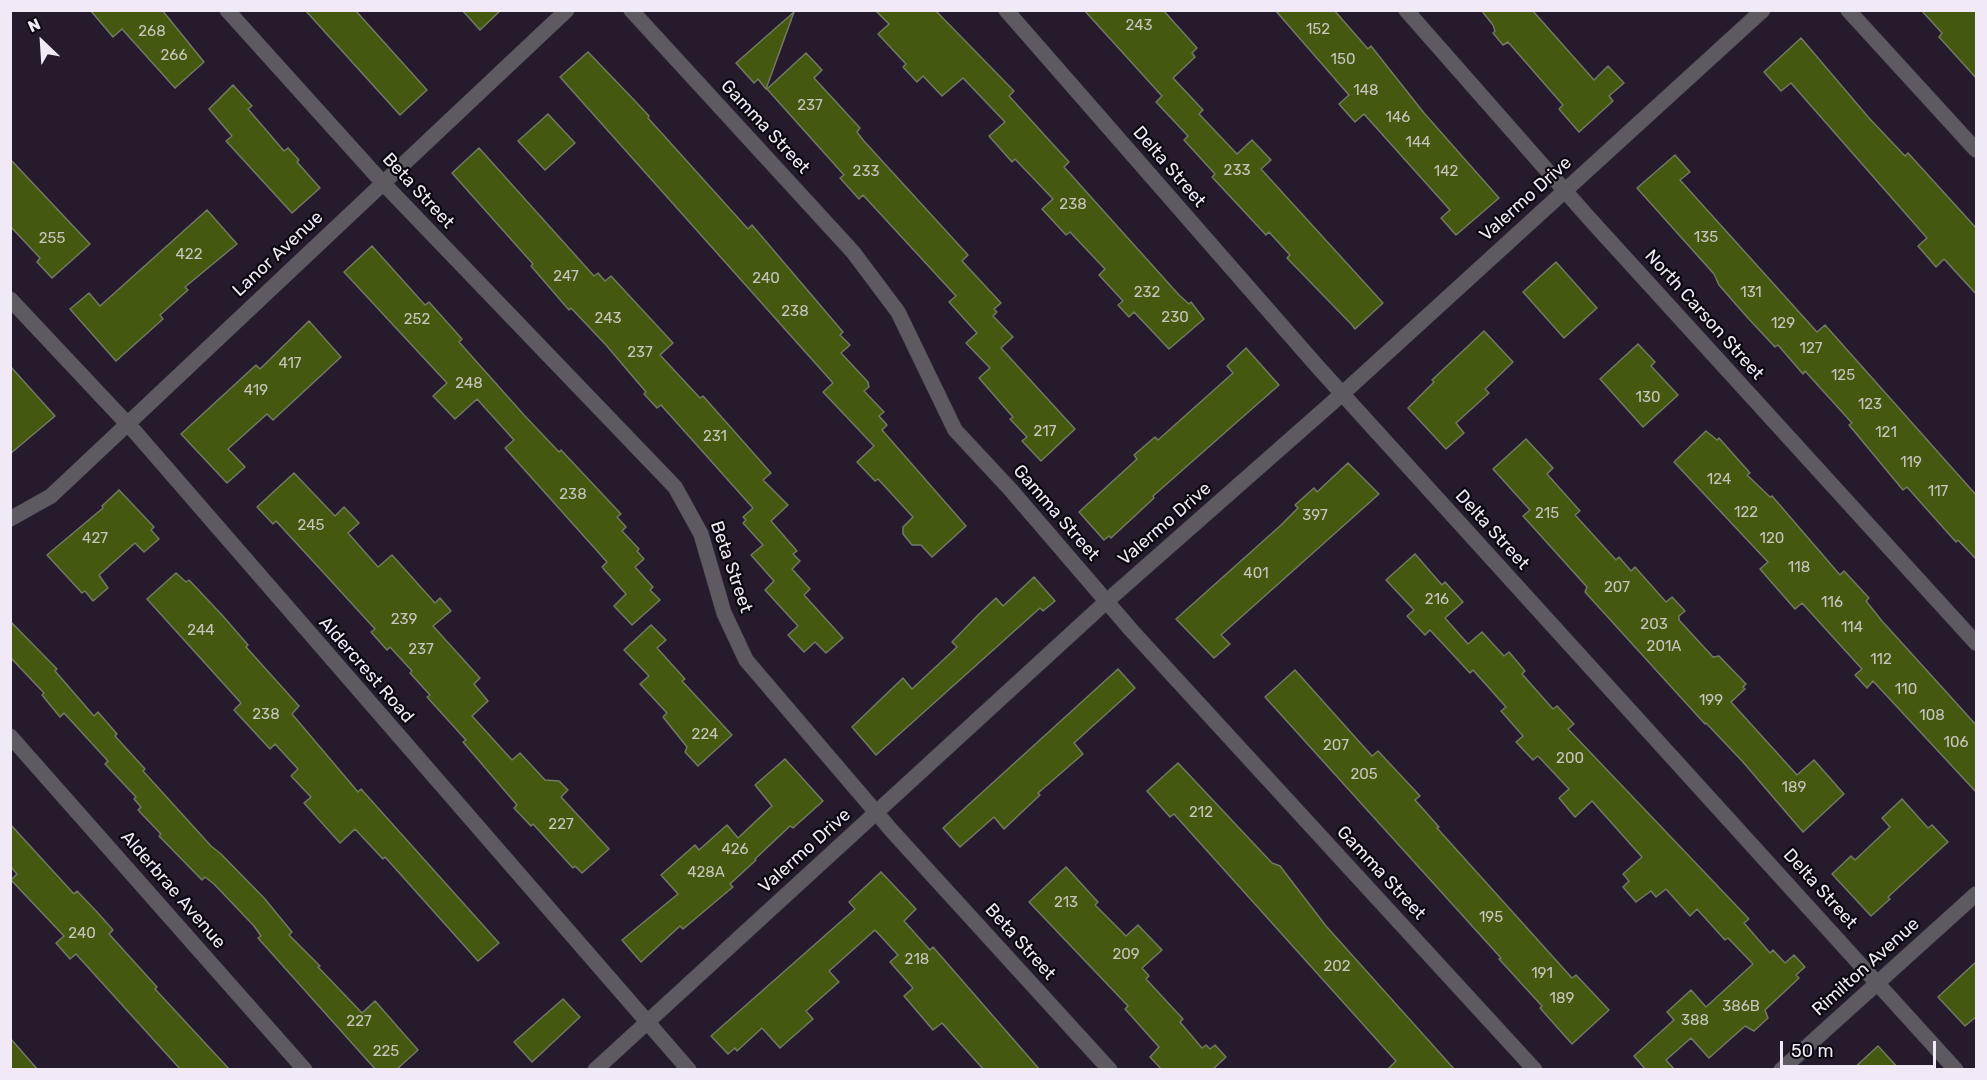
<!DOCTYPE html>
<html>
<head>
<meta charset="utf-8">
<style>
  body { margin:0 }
  #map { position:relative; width:1987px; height:1080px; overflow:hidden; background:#251b2c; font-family:Rubik,sans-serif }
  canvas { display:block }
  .frame { position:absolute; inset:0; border:12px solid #f1eaf6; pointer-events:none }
  .north { position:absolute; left:12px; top:12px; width:60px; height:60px; -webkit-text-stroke:4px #0c080f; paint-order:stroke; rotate:335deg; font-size:16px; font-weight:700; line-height:24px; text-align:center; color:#f1eaf6 }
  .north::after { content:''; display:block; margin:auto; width:21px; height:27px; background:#f1eaf6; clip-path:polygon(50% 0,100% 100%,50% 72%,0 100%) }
  .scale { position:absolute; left:1780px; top:1041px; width:156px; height:27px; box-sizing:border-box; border:3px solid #f1eaf6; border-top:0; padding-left:8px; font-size:18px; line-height:21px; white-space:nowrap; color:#f1eaf6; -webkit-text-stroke:4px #0c080f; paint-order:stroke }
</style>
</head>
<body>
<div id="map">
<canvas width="1987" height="1080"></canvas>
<div class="frame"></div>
<div class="north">N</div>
<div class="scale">50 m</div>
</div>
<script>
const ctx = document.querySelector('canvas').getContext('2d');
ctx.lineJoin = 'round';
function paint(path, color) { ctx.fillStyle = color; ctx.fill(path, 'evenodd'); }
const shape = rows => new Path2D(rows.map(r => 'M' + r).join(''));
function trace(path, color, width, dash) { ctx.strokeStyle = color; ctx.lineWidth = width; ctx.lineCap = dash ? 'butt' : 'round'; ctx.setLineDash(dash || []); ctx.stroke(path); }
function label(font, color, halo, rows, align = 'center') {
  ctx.font = font + ' Rubik,sans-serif'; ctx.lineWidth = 4.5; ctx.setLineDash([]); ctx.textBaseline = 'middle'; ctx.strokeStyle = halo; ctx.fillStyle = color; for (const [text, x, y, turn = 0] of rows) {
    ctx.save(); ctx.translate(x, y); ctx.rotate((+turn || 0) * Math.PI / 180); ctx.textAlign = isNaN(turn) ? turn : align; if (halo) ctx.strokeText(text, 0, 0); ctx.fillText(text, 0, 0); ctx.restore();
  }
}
const building = shape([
  [90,10,162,10,204,62,175,88,122,29,113,37,90,10],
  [305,10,355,10,427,90,400,115,305,10],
  [462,10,501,10,480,30,462,10],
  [875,10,935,10,1014,91,1009,96,1069,162,1064,167,1179,295,1189,304,1191,302,1204,319,1169,349,1134,312,1129,317,1118,305,1123,301,1099,275,1105,269,1070,232,1066,235,1042,209,1053,199,1015,159,1012,162,989,136,1005,122,963,78,942,96,923,76,917,82,903,67,906,64,878,34,889,24,875,10],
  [1084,10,1163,10,1197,48,1192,53,1195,57,1173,78,1203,110,1199,114,1237,154,1252,140,1271,160,1261,169,1383,303,1355,329,1352,325,1287,258,1290,255,1269,232,1266,235,1212,177,1215,174,1184,140,1188,136,1156,102,1162,96,1084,10],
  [1275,10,1334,10,1368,49,1371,46,1424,113,1499,198,1456,235,1441,218,1450,210,1364,114,1355,122,1339,104,1349,95,1275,10],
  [1481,10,1532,10,1594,80,1608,66,1624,83,1609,96,1613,101,1579,132,1559,109,1563,105,1508,42,1503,45,1493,33,1495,31,1493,25,1481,10],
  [1921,10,1977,10,1977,79,1939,37,1942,33,1921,10],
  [794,12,766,89,758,79,754,83,736,63,794,12],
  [1801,38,1869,118,1905,156,1908,153,1977,229,1977,295,1944,259,1936,267,1918,246,1927,238,1791,83,1781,91,1764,72,1801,38],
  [588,52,635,101,649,116,648,118,748,229,752,225,843,332,840,335,850,345,841,353,868,382,869,387,864,391,884,412,879,416,887,425,882,430,966,526,932,557,921,545,912,545,903,534,903,527,913,517,878,479,875,481,857,462,874,446,823,392,833,383,560,77,588,52],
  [806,53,822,70,814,78,860,128,857,132,863,140,968,255,962,261,1001,303,994,309,997,312,993,316,1013,337,1001,348,1075,429,1041,461,1022,441,1027,437,1010,419,1013,417,979,378,990,368,966,343,977,333,949,302,956,296,863,195,859,199,840,178,844,175,767,89,806,53],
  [233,85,252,106,248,109,284,151,288,148,299,160,297,162,320,188,292,213,226,141,232,136,209,109,233,85],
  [548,114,575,143,545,170,518,141,548,114],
  [479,148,594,276,598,273,605,281,611,276,673,343,660,355,700,398,703,396,771,473,763,480,788,505,771,521,797,551,793,554,800,561,792,569,810,589,804,595,843,638,826,653,815,642,804,652,788,635,798,626,765,590,774,581,751,555,763,545,743,523,746,520,743,517,753,508,661,405,657,408,644,394,646,392,606,345,571,308,569,310,531,266,533,264,452,173,479,148],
  [1675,155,1690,172,1680,180,1817,332,1825,325,1977,496,1977,560,1958,540,1956,542,1907,487,1903,490,1849,425,1852,423,1805,371,1803,374,1778,345,1775,347,1747,317,1719,285,1714,274,1637,188,1675,155],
  [10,159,90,244,52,278,37,262,40,258,10,226,10,159],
  [207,210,237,244,185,287,188,290,160,315,163,319,116,361,70,309,89,293,100,306,207,210],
  [372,246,425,305,429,302,462,339,459,342,467,351,524,415,559,452,561,450,621,514,617,517,626,527,622,531,639,549,637,551,644,559,635,567,653,587,650,590,660,600,632,625,614,606,626,594,602,567,607,562,505,448,514,440,477,399,455,419,433,396,447,383,344,272,372,246],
  [1556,262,1597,308,1564,338,1523,292,1556,262],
  [309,321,341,357,273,420,267,414,228,449,245,467,227,483,181,434,256,365,260,369,309,321],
  [1484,331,1513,362,1485,389,1489,393,1456,423,1464,433,1446,449,1408,408,1434,382,1432,380,1484,331],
  [1638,344,1655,362,1651,366,1678,395,1643,427,1600,379,1638,344],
  [1246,348,1279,385,1153,496,1154,498,1111,538,1109,536,1104,540,1079,512,1137,459,1134,455,1155,437,1158,440,1233,373,1227,366,1246,348],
  [10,366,55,416,10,454,10,366],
  [1706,431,1717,440,1719,438,1750,473,1747,475,1770,497,1772,496,1840,575,1844,571,1869,598,1866,601,1882,621,1977,726,1977,793,1873,681,1867,688,1855,675,1862,669,1802,603,1795,609,1760,569,1768,562,1674,462,1706,431],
  [1526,439,1553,468,1547,474,1580,511,1575,515,1616,560,1619,557,1631,571,1635,567,1666,602,1672,597,1685,611,1679,616,1679,620,1713,657,1719,656,1746,684,1743,687,1745,689,1731,702,1797,775,1814,760,1844,794,1803,832,1743,762,1706,723,1705,724,1585,592,1587,587,1523,516,1530,510,1493,469,1526,439],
  [1348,463,1379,494,1221,635,1230,644,1214,658,1176,619,1280,526,1298,508,1295,505,1314,488,1317,492,1348,463],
  [294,473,335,516,344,507,359,523,348,533,378,567,392,555,435,603,440,598,451,611,433,626,480,678,474,684,488,701,472,716,512,760,520,753,545,780,559,781,568,790,561,797,609,849,582,873,575,866,573,868,533,824,531,826,514,808,517,805,463,742,466,740,427,697,430,695,410,673,412,671,390,647,387,650,371,632,375,629,333,583,276,521,273,524,257,507,294,473],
  [119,490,154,527,151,530,159,539,144,552,135,543,99,575,108,588,93,601,85,591,82,593,47,555,103,508,102,506,119,490],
  [1415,554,1442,585,1445,582,1463,602,1445,618,1468,644,1482,632,1504,656,1509,652,1525,671,1522,674,1553,709,1557,706,1574,724,1568,729,1749,919,1744,923,1770,953,1773,950,1785,963,1794,955,1805,967,1796,975,1799,978,1765,1010,1768,1018,1754,1031,1745,1026,1709,1058,1691,1038,1666,1060,1675,1070,1646,1070,1634,1056,1674,1020,1667,1012,1691,990,1706,1007,1753,964,1728,938,1725,940,1697,909,1690,916,1666,889,1656,897,1651,891,1636,902,1623,887,1629,881,1623,874,1642,857,1592,801,1575,817,1559,798,1569,789,1538,756,1533,760,1516,742,1523,736,1501,711,1506,707,1473,670,1470,673,1430,630,1425,635,1407,616,1414,610,1386,580,1415,554],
  [176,573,186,582,189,580,222,615,248,645,246,647,299,706,292,714,358,792,361,789,499,943,478,961,385,857,383,859,355,829,340,843,304,803,311,797,291,776,298,769,275,744,270,749,234,710,241,703,147,599,176,573],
  [1034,577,1055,601,1043,611,1040,608,876,755,852,727,903,678,912,689,957,647,952,642,978,615,996,598,1003,606,1034,577],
  [10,621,57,669,55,671,94,716,98,712,117,734,115,736,145,769,143,771,211,846,221,854,264,898,292,932,289,935,320,966,318,967,362,1013,375,1001,418,1050,396,1070,376,1070,258,938,261,936,254,926,214,884,205,877,202,880,159,836,161,834,138,810,141,807,134,799,136,797,105,764,108,761,64,713,60,717,42,695,44,693,10,657,10,621],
  [651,625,666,640,657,648,685,679,682,681,732,735,698,766,685,752,687,747,663,717,667,713,640,684,649,676,624,650,651,625],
  [1118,669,1135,688,1074,743,1083,754,1038,793,1040,795,1004,829,994,817,960,847,943,828,1118,669],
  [1295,670,1372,756,1378,751,1420,796,1415,800,1439,827,1437,828,1572,978,1576,975,1609,1010,1572,1044,1540,1008,1542,1006,1499,959,1501,958,1265,697,1295,670],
  [785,759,823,801,793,828,790,826,755,859,756,860,730,884,733,887,721,897,683,929,680,926,641,962,622,940,678,894,661,875,695,845,699,850,727,825,738,838,772,806,755,785,785,759],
  [1178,763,1272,863,1280,866,1326,926,1455,1070,1387,1070,1396,1061,1174,814,1170,817,1147,791,1178,763],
  [1902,799,1928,828,1932,825,1948,842,1888,897,1890,899,1871,916,1832,874,1851,856,1855,860,1890,827,1882,818,1902,799],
  [10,824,74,894,77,891,97,912,113,930,109,934,157,987,155,989,230,1070,181,1070,76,954,70,959,56,943,64,936,11,880,17,874,10,866,10,824],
  [1066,867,1098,902,1095,905,1126,936,1138,925,1162,950,1142,968,1149,976,1146,979,1183,1019,1180,1022,1202,1048,1206,1045,1210,1049,1215,1045,1226,1057,1212,1070,1162,1070,1150,1057,1159,1047,1125,1009,1128,1006,1029,902,1066,867],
  [881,872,916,909,904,921,930,950,933,947,1040,1070,984,1070,942,1023,933,1030,904,996,913,988,890,962,898,955,875,930,829,971,839,982,806,1011,813,1019,780,1048,762,1028,737,1051,735,1048,728,1054,711,1036,855,909,849,902,881,872],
  [1977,961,1977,1016,1965,1026,1938,997,1977,961],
  [563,999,580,1017,532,1062,514,1042,563,999],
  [10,1038,38,1070,10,1070,10,1038],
  [1878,1046,1900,1070,1852,1070,1878,1046]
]);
paint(building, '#445810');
trace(building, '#727a64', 1.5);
const street = shape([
  [227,10,383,183,675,487,701,534,724,613,746,660,892,831,1110,1070],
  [631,10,853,252,898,312,955,430,1010,489,1132,631,1535,1070],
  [1006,10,1317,366,1956,1070],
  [1406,10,1588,217,1976,643],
  [1848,10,1976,150],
  [10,299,136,433,689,1070],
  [10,519,51,496,567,10],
  [10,736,305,1070],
  [595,1070,1107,601,1342,394,1763,10],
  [1781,1070,1976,894]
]);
trace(street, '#423848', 16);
trace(street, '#5f5a62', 15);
label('15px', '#c6c6bc', null, [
  ["243",1139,26],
  ["152",1318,30],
  ["268",152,32],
  ["266",174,56],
  ["150",1343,60],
  ["148",1366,91],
  ["237",810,106],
  ["146",1398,118],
  ["144",1418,143],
  ["233",1237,171],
  ["233",866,172],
  ["142",1446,172],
  ["238",1073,205],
  ["135",1706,238],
  ["255",52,239],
  ["422",189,255],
  ["247",566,277],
  ["240",766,279],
  ["232",1147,293],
  ["131",1751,293],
  ["238",795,312],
  ["230",1175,318],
  ["243",608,319],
  ["252",417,320],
  ["129",1783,324],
  ["127",1811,349],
  ["237",640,353],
  ["417",290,364],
  ["125",1843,376],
  ["248",469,384],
  ["419",256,391],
  ["130",1648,398],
  ["123",1870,405],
  ["217",1045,432],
  ["121",1886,433],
  ["231",715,437],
  ["119",1911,463],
  ["124",1719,480],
  ["117",1938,492],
  ["238",573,495],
  ["122",1746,513],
  ["215",1547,514],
  ["397",1315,516],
  ["245",311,526],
  ["427",95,539],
  ["120",1772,539],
  ["118",1799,568],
  ["401",1256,574],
  ["207",1617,588],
  ["216",1437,600],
  ["116",1832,603],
  ["239",404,620],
  ["203",1654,625],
  ["114",1852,628],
  ["244",201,631],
  ["201A",1664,647],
  ["237",421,650],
  ["112",1881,660],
  ["110",1906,690],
  ["199",1711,701],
  ["238",266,715],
  ["108",1932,716],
  ["224",705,735],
  ["106",1956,743],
  ["207",1336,746],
  ["200",1570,759],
  ["205",1364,775],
  ["189",1794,788],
  ["212",1201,813],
  ["227",561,825],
  ["426",735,850],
  ["428A",706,873],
  ["213",1066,903],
  ["195",1491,918],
  ["240",82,934],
  ["209",1126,955],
  ["218",917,960],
  ["202",1337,967],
  ["191",1542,974],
  ["189",1562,999],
  ["386B",1741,1007],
  ["388",1695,1021],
  ["227",359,1022],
  ["225",386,1052]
]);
label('18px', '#f1eaf6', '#0c080f', [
  ["Gamma Street",765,127,47],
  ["Delta Street",1169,167,49],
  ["Beta Street",418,191,47],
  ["Valermo Drive",1526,199,-42],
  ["Lanor Avenue",278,254,-43],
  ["North Carson Street",1704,315,48],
  ["Gamma Street",1056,513,49],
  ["Valermo Drive",1165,524,-41],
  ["Delta Street",1492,530,48],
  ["Beta Street",731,567,71],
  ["Aldercrest Road",366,670,49],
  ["Valermo Drive",805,851,-42],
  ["Gamma Street",1381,873,47],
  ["Delta Street",1820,889,48],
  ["Alderbrae Avenue",173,890,49],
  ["Beta Street",1020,942,48],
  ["Rimilton Avenue",1866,967,-42]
]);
</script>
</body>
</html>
